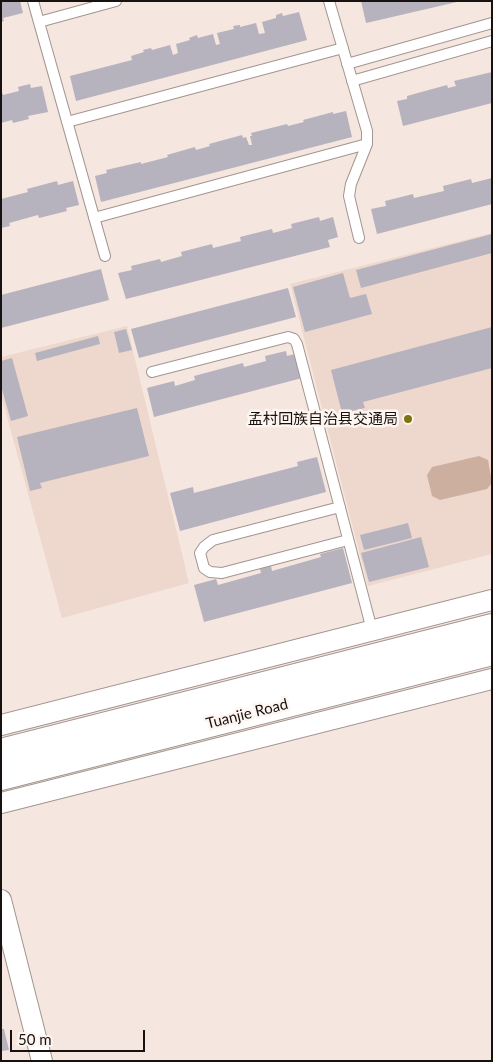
<!DOCTYPE html>
<html>
<head>
<meta charset="utf-8">
<style>
  body { margin:0 }
  #map { position:relative; width:493px; height:1062px; overflow:hidden; background:#f5e6df; font-family:Lato,sans-serif }
  canvas { display:block }
  .frame { position:absolute; inset:0; border:2px solid #17120f; pointer-events:none }
  .scale { position:absolute; left:10px; top:1030px; width:135px; height:22px; box-sizing:border-box; border:2px solid #17120f; border-top:0; padding-left:6px; font-size:15px; line-height:18px; white-space:nowrap; color:#17120f; -webkit-text-stroke:4px #fef5f0; paint-order:stroke }
</style>
</head>
<body>
<div id="map">
<canvas width="493" height="1062"></canvas>
<div class="frame"></div>
<div class="scale">50 m</div>
</div>
<script>
const ctx = document.querySelector('canvas').getContext('2d');
ctx.lineJoin = 'round';
function paint(path, color) { ctx.fillStyle = color; ctx.fill(path, 'evenodd'); }
const shape = rows => new Path2D(rows.map(r => 'M' + r).join(''));
function trace(path, color, width, dash) { ctx.strokeStyle = color; ctx.lineWidth = width; ctx.lineCap = dash ? 'butt' : 'round'; ctx.setLineDash(dash || []); ctx.stroke(path); }
function label(font, color, halo, rows, align = 'center') {
  ctx.font = font + ' Lato,"Noto Sans SC",sans-serif'; ctx.lineWidth = 5; ctx.setLineDash([]); ctx.textBaseline = 'middle'; ctx.strokeStyle = halo; ctx.fillStyle = color; for (const [text, x, y, turn = 0] of rows) {
    ctx.save(); ctx.translate(x, y); ctx.rotate((+turn || 0) * Math.PI / 180); ctx.textAlign = isNaN(turn) ? turn : align; if (halo) ctx.strokeText(text, 0, 0); ctx.fillText(text, 0, 0); ctx.restore();
  }
}
paint(shape([
  [492,233,492,554,368,586,290,284],
  [127,326,189,583,62,618,1,395,1,357]
]), '#eed8cd');
paint(shape([
  [479,456,488,460,492,483,487,489,440,500,432,496,427,475,432,467]
]), '#cdafa0');
paint(shape([
  [1,1,20,1,23,13,3,18,4,21,1,22],
  [361,1,457,1,457,2,366,23],
  [299,12,307,40,76,101,70,76,132,60,131,56,144,52,143,50,151,48,152,50,170,45,173,55,178,53,176,44,190,40,189,38,197,35,198,38,213,34,216,45,220,44,217,33,234,29,233,26,240,25,240,27,256,23,259,34,265,33,262,22,276,18,276,15,282,13,283,16],
  [492,72,492,103,403,126,397,101,407,99,407,96,447,85,448,88,456,86,454,81],
  [30,84,31,88,42,86,48,112,28,116,29,119,13,123,12,120,1,123,1,90,3,95,19,91,18,87],
  [346,111,352,137,101,202,95,176,107,173,106,170,141,162,141,164,168,157,167,155,195,147,196,150,210,146,209,144,242,135,243,138,246,137,249,145,252,145,250,136,252,136,251,133,287,124,288,126,304,122,303,120,333,112,333,114],
  [492,178,492,204,377,234,371,209,386,206,385,201,413,194,414,198,444,191,443,186,471,179,472,183],
  [57,181,58,185,73,181,79,205,66,208,67,211,39,218,38,215,9,223,10,226,1,228,1,199,28,192,27,189],
  [319,217,320,221,333,217,338,237,328,240,330,247,126,299,118,273,132,270,131,266,160,259,161,262,182,256,181,252,212,244,213,248,241,241,240,237,272,229,273,233,292,228,291,224],
  [492,234,492,253,361,288,356,270],
  [101,269,109,300,1,328,1,295],
  [343,273,350,298,366,294,372,314,305,332,293,287],
  [288,288,296,317,139,358,131,329],
  [492,327,492,368,363,402,365,408,342,413,331,370],
  [126,329,132,350,119,353,114,332],
  [98,336,100,344,37,361,35,353],
  [286,351,287,356,295,354,302,378,154,417,147,388,174,381,175,386,195,380,194,376,243,363,244,367,266,361,265,356],
  [12,358,28,416,11,421,1,386,1,361],
  [137,408,149,456,40,483,42,488,30,491,17,437],
  [317,457,326,492,180,531,170,493,193,487,194,493,298,466,297,462],
  [408,523,412,538,364,550,360,535],
  [421,537,429,567,369,582,361,553],
  [343,548,352,583,204,622,194,585,216,579,218,585,261,573,260,569,271,566,272,571,321,557,320,554],
  [1,1029,4,1029,9,1050,1,1051]
]), '#b6b2be');
const service = shape([
  [33,1,105,256],
  [329,1,367,131,367,144,351,184,349,196,359,238],
  [39,22,116,1],
  [347,64,492,23],
  [352,81,492,41],
  [67,122,343,48],
  [94,218,367,144],
  [152,372,288,337,294,339,297,344,372,630],
  [340,507,213,540,204,547,200,553,204,568,210,572,222,573,348,540]
]);
const minor = shape([
  [1,725,492,600],
  [1,803,492,679],
  [1,900,42,1061]
]);
const secondary = shape([
  [1,753,492,628],
  [1,776,492,651]
]);
trace(service, '#a3958f', 12);
trace(minor, '#a3958f', 22);
trace(secondary, '#a3958f', 30);
trace(service, '#fff', 10);
trace(minor, '#fff', 20);
trace(secondary, '#fff', 28);
for (const [x, y, r, color] of [
  [408,419,5,"#7f7314"]
]) { const dot = new Path2D(); dot.arc(x, y, r, 0, 2 * Math.PI); ctx.fillStyle = color; ctx.fill(dot); trace(dot, '#fef5f0', 2); }
label('15px', '#17120f', '#fef5f0', [
  ["孟村回族自治县交通局",398,419]
], 'right');
label('15px', '#17120f', '#fef5f0', [
  ["Tuanjie Road",247,714,-14]
]);
</script>
</body>
</html>
